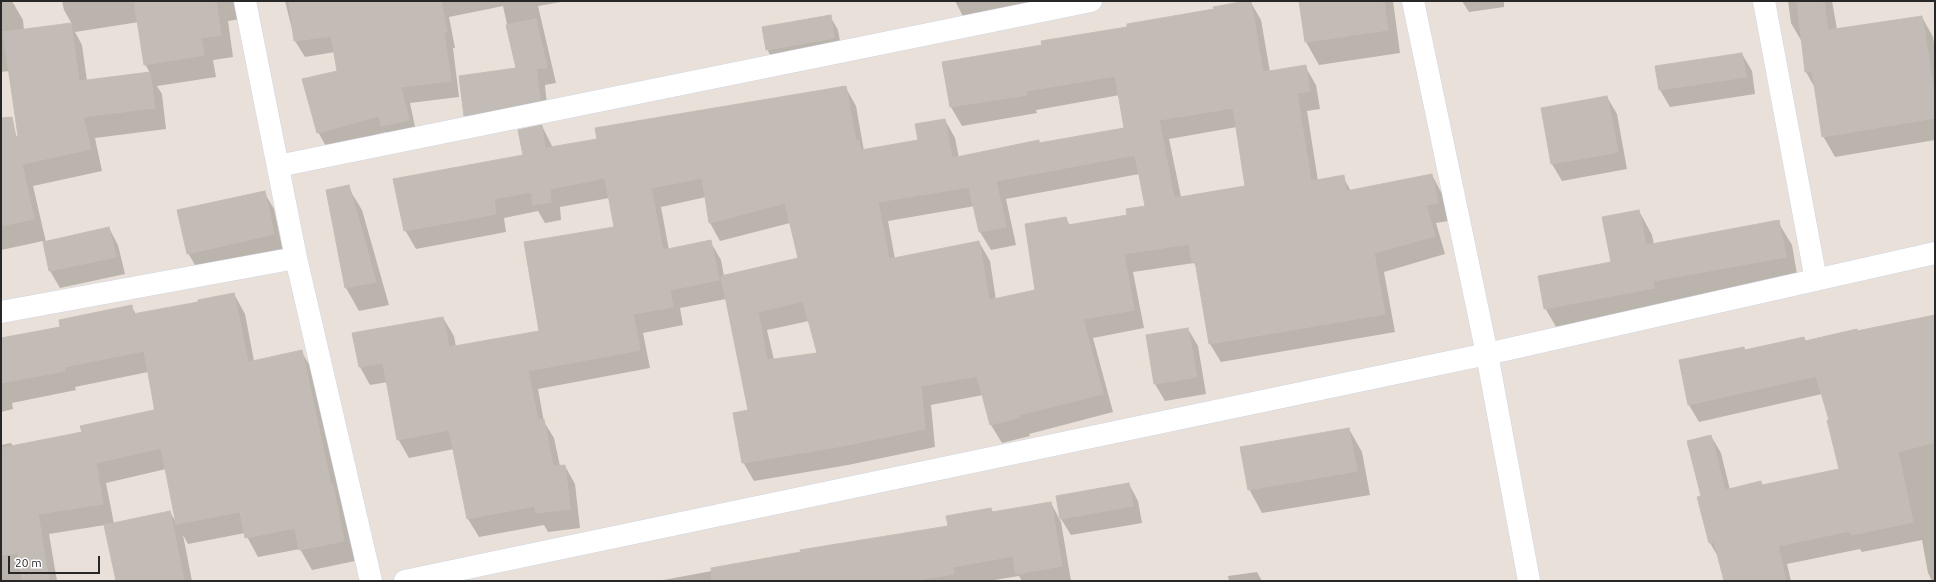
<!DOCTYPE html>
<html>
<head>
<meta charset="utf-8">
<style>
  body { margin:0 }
  #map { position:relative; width:1936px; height:582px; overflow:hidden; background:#e9e1d9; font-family:Ubuntu,sans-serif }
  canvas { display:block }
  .frame { position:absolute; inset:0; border:2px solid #272727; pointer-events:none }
  .scale { position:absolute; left:8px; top:556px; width:92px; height:18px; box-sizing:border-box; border:2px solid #272727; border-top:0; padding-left:5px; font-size:12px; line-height:14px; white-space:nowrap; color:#272727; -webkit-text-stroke:3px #fff; paint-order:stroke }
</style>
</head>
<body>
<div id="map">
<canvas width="1936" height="582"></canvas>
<div class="frame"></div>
<div class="scale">20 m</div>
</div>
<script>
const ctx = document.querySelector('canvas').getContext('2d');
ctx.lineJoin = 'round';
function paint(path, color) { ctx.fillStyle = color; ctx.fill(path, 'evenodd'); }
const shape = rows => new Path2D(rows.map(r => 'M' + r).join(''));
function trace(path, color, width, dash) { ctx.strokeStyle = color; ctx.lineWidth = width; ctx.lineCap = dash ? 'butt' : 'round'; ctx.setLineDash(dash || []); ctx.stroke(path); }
paint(shape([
  [1,1,12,1,23,20,24,30,72,24,64,10,62,1,239,1,241,19,228,21,233,57,213,60,216,77,157,86,162,94,166,129,95,138,102,171,33,186,46,242,109,228,118,245,125,274,60,288,50,271,43,241,1,250,1,141,19,137,10,71,1,72],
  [139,22,145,64,150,73,87,81,82,45,75,32],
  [285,1,567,1,538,6,556,83,545,85,548,116,474,131,465,115,517,69,503,6,449,17,455,48,453,48,459,97,410,103,417,136,391,142,386,132,327,148,318,132,339,71,335,52,305,57,295,41],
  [955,1,1036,1,966,22],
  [1250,1,1261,20,1270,72,1305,66,1316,85,1320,109,1307,111,1318,181,1343,177,1351,191,1432,175,1442,194,1448,221,1436,223,1445,254,1384,272,1395,332,1221,362,1210,344,1197,269,1194,263,1133,272,1144,328,1093,338,1113,412,1029,434,1030,436,1002,443,991,425,983,395,931,405,935,447,848,465,754,481,743,462,749,411,726,299,680,308,683,325,643,333,650,368,538,389,544,422,554,438,560,466,565,466,575,484,580,528,548,532,544,525,479,537,468,519,454,449,409,458,398,439,388,382,370,385,360,367,443,318,454,336,456,347,540,332,615,228,609,198,560,207,561,220,545,223,538,211,504,218,506,232,416,249,405,230,524,156,542,126,553,148,846,88,856,106,864,151,919,141,945,120,955,138,959,158,1038,141,1040,144,1125,129,1120,95,1036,110,1037,113,962,126,951,107,944,63,1043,46],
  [1237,127,1246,186,1181,197,1169,139],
  [1139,174,1146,207,1128,216,1070,226,1066,218,1037,291,996,300,990,261,979,242,895,259,888,221,975,206,980,232,991,250,1016,245,1006,199],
  [706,197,710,223,720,241,790,223,799,259,724,276,721,260,710,241,669,250,661,207],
  [809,321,818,354,774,360,767,330],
  [1300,1,1393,1,1400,53,1319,65,1306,42],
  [1462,1,1504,1,1504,7,1469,12],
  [1788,1,1832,1,1837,29,1922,17,1933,37,1935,48,1935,140,1835,157,1823,136,1815,88,1806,72,1802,42,1791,23],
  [830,16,838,30,842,52,775,64,767,49],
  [1742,54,1752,71,1755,94,1670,107,1660,90],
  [1607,97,1617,114,1627,169,1562,181,1552,164,1542,109],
  [348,187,362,210,389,305,359,311,346,288],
  [264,192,274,209,283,251,198,270,188,253],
  [1639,211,1652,235,1654,245,1778,222,1792,245,1798,280,1559,332,1545,308,1612,263],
  [234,294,245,314,254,361,301,351,313,371,341,500,344,506,355,561,312,570,300,549,258,557,245,533,188,544,183,535,192,581,117,581,105,525,49,534,57,581,1,581,1,445,11,443,13,447,83,433,155,411,148,372,75,387,76,390,12,403,13,409,1,412,1,340,61,327,131,306,136,314,199,303],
  [166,469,177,524,170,512,114,524,106,483],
  [1935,315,1935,581,1932,581,1928,573,1922,540,1862,552,1860,549,1787,564,1791,581,1725,581,1720,560,1710,543,1699,498,1702,497,1711,436,1721,453,1730,490,1763,486,1840,470,1830,421,1822,394,1699,422,1689,405,1745,351,1804,338,1806,342],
  [1188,329,1198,346,1206,394,1165,401,1155,384],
  [1349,429,1362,452,1370,495,1262,513,1249,489],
  [1129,484,1138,501,1142,523,1071,535,1061,519],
  [1051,503,1061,522,1071,581,1022,581,1019,576,988,581,658,581,949,527,991,509,993,513],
  [1257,572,1262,581,1229,581,1228,576]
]), '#0003');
const building = shape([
  [134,1,216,1,221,35,201,38,204,55,144,65,134,1],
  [289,1,441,1,447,32,444,32,451,81,401,87,409,120,381,126,379,116,317,133,302,79,337,71,331,36,294,41,289,1],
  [1246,1,1251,1,1263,72,1306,65,1310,91,1297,93,1311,181,1344,175,1346,191,1432,174,1438,203,1426,205,1435,236,1374,253,1385,314,1209,344,1195,261,1192,262,1189,244,1124,254,1134,310,1083,319,1103,394,1019,415,1020,417,990,425,977,376,921,386,925,429,837,447,742,463,733,413,748,410,721,276,798,258,785,203,709,223,702,178,651,188,663,250,711,240,719,280,670,290,673,307,633,314,640,350,528,371,538,420,544,419,553,466,565,465,570,509,536,513,535,506,467,519,449,430,397,440,383,363,359,367,352,333,443,317,449,347,539,331,524,242,614,227,605,178,550,189,551,202,533,205,531,192,494,199,496,214,404,231,393,179,523,155,518,130,542,125,545,148,597,139,595,128,846,86,856,141,859,141,861,150,918,140,915,124,945,119,952,158,1039,140,1039,143,1124,128,1115,76,1026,91,1027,95,950,107,942,62,1042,45,1041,41,1127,27,1127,24,1214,9,1213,7,1246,1],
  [1233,108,1245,186,1174,198,1159,120,1233,108],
  [1135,155,1145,206,1126,209,1127,215,1068,225,1066,217,1025,224,1035,290,989,300,979,241,889,259,878,202,969,187,979,232,1006,227,996,181,1135,155],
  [803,301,817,353,767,360,758,312,803,301],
  [1299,1,1384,1,1388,30,1305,42,1299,1],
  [1797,1,1824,1,1828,30,1922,16,1933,84,1935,84,1935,118,1822,137,1812,71,1805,72,1797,1],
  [831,15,834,38,766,50,762,27,831,15],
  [536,19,547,67,536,69,540,100,464,116,459,76,516,68,506,25,536,19],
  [71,23,79,81,150,72,155,108,83,117,91,149,22,164,34,219,1,226,1,118,12,117,16,137,18,136,3,32,71,23],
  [1742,53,1746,77,1659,90,1655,66,1742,53],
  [1607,96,1618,152,1551,164,1541,108,1607,96],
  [349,185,376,282,345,288,326,190,349,185],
  [265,191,274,234,187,254,177,210,265,191],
  [1639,210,1646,245,1779,220,1786,257,1653,281,1654,288,1544,309,1538,276,1611,262,1602,217,1639,210],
  [109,227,116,257,49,271,43,242,109,227],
  [234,293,248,362,302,350,331,485,333,485,344,541,299,550,295,528,245,538,240,512,176,524,161,448,96,463,103,504,38,514,49,581,22,581,18,553,1,555,1,448,82,432,80,426,154,410,154,406,144,351,64,367,65,371,1,383,1,338,60,327,59,320,132,305,133,314,198,302,198,300,234,293],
  [1935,315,1935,442,1898,452,1913,522,1851,535,1850,531,1778,546,1786,581,1724,581,1714,542,1709,543,1697,497,1701,496,1687,441,1711,435,1725,490,1761,481,1762,485,1839,469,1827,420,1829,420,1816,376,1688,405,1679,360,1744,347,1745,350,1804,337,1805,341,1857,329,1857,331,1935,315],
  [1188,328,1197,377,1154,384,1146,335,1188,328],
  [1349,428,1357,471,1248,490,1240,447,1349,428],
  [1129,483,1133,506,1060,519,1056,496,1129,483],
  [1051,502,1062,566,1016,574,1013,556,953,567,954,574,912,581,712,581,711,568,801,552,800,550,948,526,946,516,991,508,992,512,1051,502],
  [170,511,184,581,116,581,104,525,170,511]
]);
paint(building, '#c2bbb6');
trace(building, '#c4bdb4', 1);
const minor = shape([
  [245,1,296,258,371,581],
  [1413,1,1487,354,1529,581],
  [1764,1,1816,280],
  [278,166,1091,1],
  [1,312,296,258],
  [405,581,1487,354,1935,253]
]);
trace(minor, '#cfd4e0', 23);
trace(minor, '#fff', 22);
</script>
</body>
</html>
